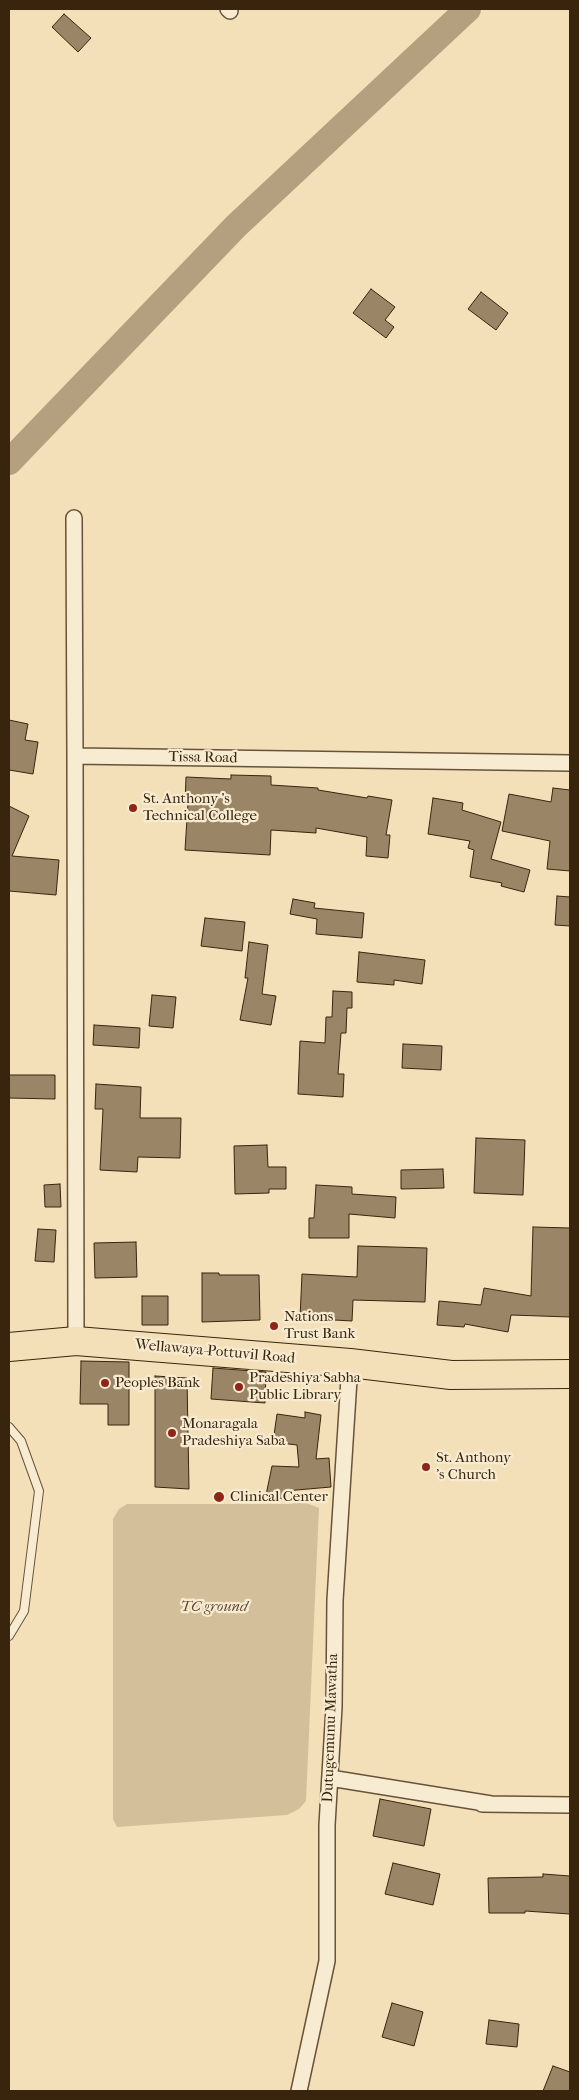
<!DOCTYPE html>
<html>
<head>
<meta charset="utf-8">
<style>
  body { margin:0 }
  #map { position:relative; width:579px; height:2100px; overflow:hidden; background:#f3e0b8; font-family:"IM FELL French Canon",serif }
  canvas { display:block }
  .frame { position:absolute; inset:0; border:10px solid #39240e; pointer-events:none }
</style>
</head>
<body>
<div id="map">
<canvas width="579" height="2100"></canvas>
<div class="frame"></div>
</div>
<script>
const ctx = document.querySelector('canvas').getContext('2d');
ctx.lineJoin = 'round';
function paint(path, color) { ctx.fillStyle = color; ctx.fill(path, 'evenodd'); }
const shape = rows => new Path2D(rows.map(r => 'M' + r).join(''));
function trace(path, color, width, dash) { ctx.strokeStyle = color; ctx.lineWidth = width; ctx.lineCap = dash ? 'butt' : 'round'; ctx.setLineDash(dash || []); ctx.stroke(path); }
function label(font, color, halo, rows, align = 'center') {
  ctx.font = font + ' "IM FELL French Canon",serif'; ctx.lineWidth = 4.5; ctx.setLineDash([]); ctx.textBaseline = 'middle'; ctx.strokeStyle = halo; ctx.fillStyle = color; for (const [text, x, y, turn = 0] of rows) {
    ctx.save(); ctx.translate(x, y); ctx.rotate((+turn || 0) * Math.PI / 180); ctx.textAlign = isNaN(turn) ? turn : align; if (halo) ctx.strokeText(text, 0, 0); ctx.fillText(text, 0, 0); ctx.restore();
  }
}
paint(shape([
  [304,1502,319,1508,306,1801,299,1809,287,1815,117,1827,113,1819,113,1519,119,1509,127,1504,290,1504]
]), '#d3c09b');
trace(shape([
  [9,462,236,226,468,9]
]), '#b4a07e', 26);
const building = shape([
  [64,14,91,38,78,52,52,27,64,14],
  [371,289,395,307,385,320,394,327,386,338,353,313,371,289],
  [481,292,508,313,496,330,468,309,481,292],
  [9,720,28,724,25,740,38,742,33,774,9,770,9,720],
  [231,775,271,776,271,785,318,788,318,790,367,798,368,796,392,800,386,835,390,835,388,858,366,856,367,837,316,828,316,833,271,830,270,855,185,850,188,803,185,803,186,777,231,779,231,775],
  [553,788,570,790,570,871,547,869,550,841,502,831,509,794,551,802,553,788],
  [433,798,463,803,462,810,501,822,491,859,530,870,524,892,501,886,502,883,470,877,474,850,468,848,470,841,428,834,433,798],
  [9,806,29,816,12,856,59,860,56,895,9,891,9,806],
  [557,896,570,897,570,926,555,925,557,896],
  [293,899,315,903,314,908,364,913,362,938,316,934,317,919,290,914,293,899],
  [205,918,245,922,242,951,201,946,205,918],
  [249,942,268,945,262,994,276,996,271,1025,240,1020,248,978,245,978,249,942],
  [359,952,425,960,422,984,394,980,394,985,357,982,359,952],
  [333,991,352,992,352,1008,347,1008,346,1033,341,1033,338,1074,344,1074,343,1097,298,1094,300,1041,325,1043,326,1017,332,1017,333,991],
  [152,995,176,997,173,1028,149,1026,152,995],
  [94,1025,140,1028,139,1048,93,1045,94,1025],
  [403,1044,442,1046,441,1070,402,1068,403,1044],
  [9,1075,55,1075,55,1099,9,1098,9,1075],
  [96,1084,141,1087,140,1118,181,1118,180,1158,138,1157,137,1172,100,1170,103,1109,95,1109,96,1084],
  [476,1138,525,1140,523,1195,474,1193,476,1138],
  [267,1145,268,1167,286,1167,286,1189,269,1189,269,1193,235,1194,234,1146,267,1145],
  [443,1169,444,1188,401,1189,401,1170,443,1169],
  [60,1184,61,1207,45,1207,44,1185,60,1184],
  [316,1185,352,1187,352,1194,396,1197,395,1218,349,1214,349,1238,309,1238,309,1218,314,1218,316,1185],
  [533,1227,570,1228,570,1317,511,1315,508,1332,465,1324,464,1327,437,1325,439,1301,481,1305,484,1288,531,1296,533,1227],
  [38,1229,56,1230,54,1262,35,1261,38,1229],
  [136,1242,137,1277,95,1278,94,1243,136,1242],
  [358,1246,427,1248,425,1302,353,1300,352,1321,300,1318,302,1274,357,1277,358,1246],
  [202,1273,219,1273,219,1275,259,1275,260,1320,202,1322,202,1273],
  [142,1296,168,1296,168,1325,142,1325,142,1296],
  [81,1361,129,1362,129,1425,108,1425,108,1404,80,1404,81,1361],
  [213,1368,266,1372,265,1403,211,1399,213,1368],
  [155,1376,187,1378,189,1489,155,1487,155,1376],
  [305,1412,321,1415,316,1459,329,1458,331,1487,285,1491,283,1499,266,1495,272,1466,299,1467,297,1445,273,1442,277,1414,305,1418,305,1412],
  [380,1799,431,1809,424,1846,373,1836,380,1799],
  [393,1863,440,1874,433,1905,385,1894,393,1863],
  [543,1874,570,1876,570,1914,525,1911,525,1913,489,1913,488,1878,543,1877,543,1874],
  [392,2003,423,2012,414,2046,382,2037,392,2003],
  [489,2020,519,2024,517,2047,486,2044,489,2020],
  [553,2066,570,2072,570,2091,543,2091,553,2066]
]);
paint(building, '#9a8666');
trace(building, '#39240e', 1);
const lane = shape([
  [9,1427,21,1441,39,1491,24,1611,9,1636]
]);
const street = shape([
  [228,9,230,11],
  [74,518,75,756,570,763],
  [75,756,76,1341],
  [330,1778,491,1804],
  [482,1804,570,1805],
  [299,2091,327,1961,327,1825,334,1707,335,1600,350,1363]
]);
const highway = shape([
  [9,1347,76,1341,350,1363,451,1375,570,1374]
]);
trace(lane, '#685338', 10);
trace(street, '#685338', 18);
trace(highway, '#39240e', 30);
trace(lane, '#f7ebd1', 8);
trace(street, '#f7ebd1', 15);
trace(highway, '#f3e0b8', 28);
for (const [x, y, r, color] of [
  [133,808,5,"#8f2418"],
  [274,1326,5,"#8f2418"],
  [105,1383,5,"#8f2418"],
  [239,1387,5,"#8f2418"],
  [172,1433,5,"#8f2418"],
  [426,1467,5,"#8f2418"],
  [219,1497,6,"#8f2418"]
]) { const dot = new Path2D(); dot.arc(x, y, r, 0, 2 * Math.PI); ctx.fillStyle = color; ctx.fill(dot); trace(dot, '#f7ebd1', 2); }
label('15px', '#39240e', '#f7ebd1', [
  ["Tissa Road",203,758,1],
  ["Wellawaya-Pottuvil Road",215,1352,5],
  ["Dutugemunu Mawatha",331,1728,-88]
]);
label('15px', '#39240e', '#f7ebd1', [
  ["St. Anthony 's",143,799],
  ["Technical College",143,816],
  ["Nations",284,1317],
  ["Trust Bank",284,1334],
  ["Pradeshiya Sabha",249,1378],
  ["Public Library",249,1395],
  ["Peoples Bank",115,1383],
  ["Monaragala",182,1424],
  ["Pradeshiya Saba",182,1441],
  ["St. Anthony",436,1458],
  ["'s Church",436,1475],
  ["Clinical Center",230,1497]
], 'left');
label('italic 15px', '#604b31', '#f7ebd1', [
  ["TC ground",214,1607]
]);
</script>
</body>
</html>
